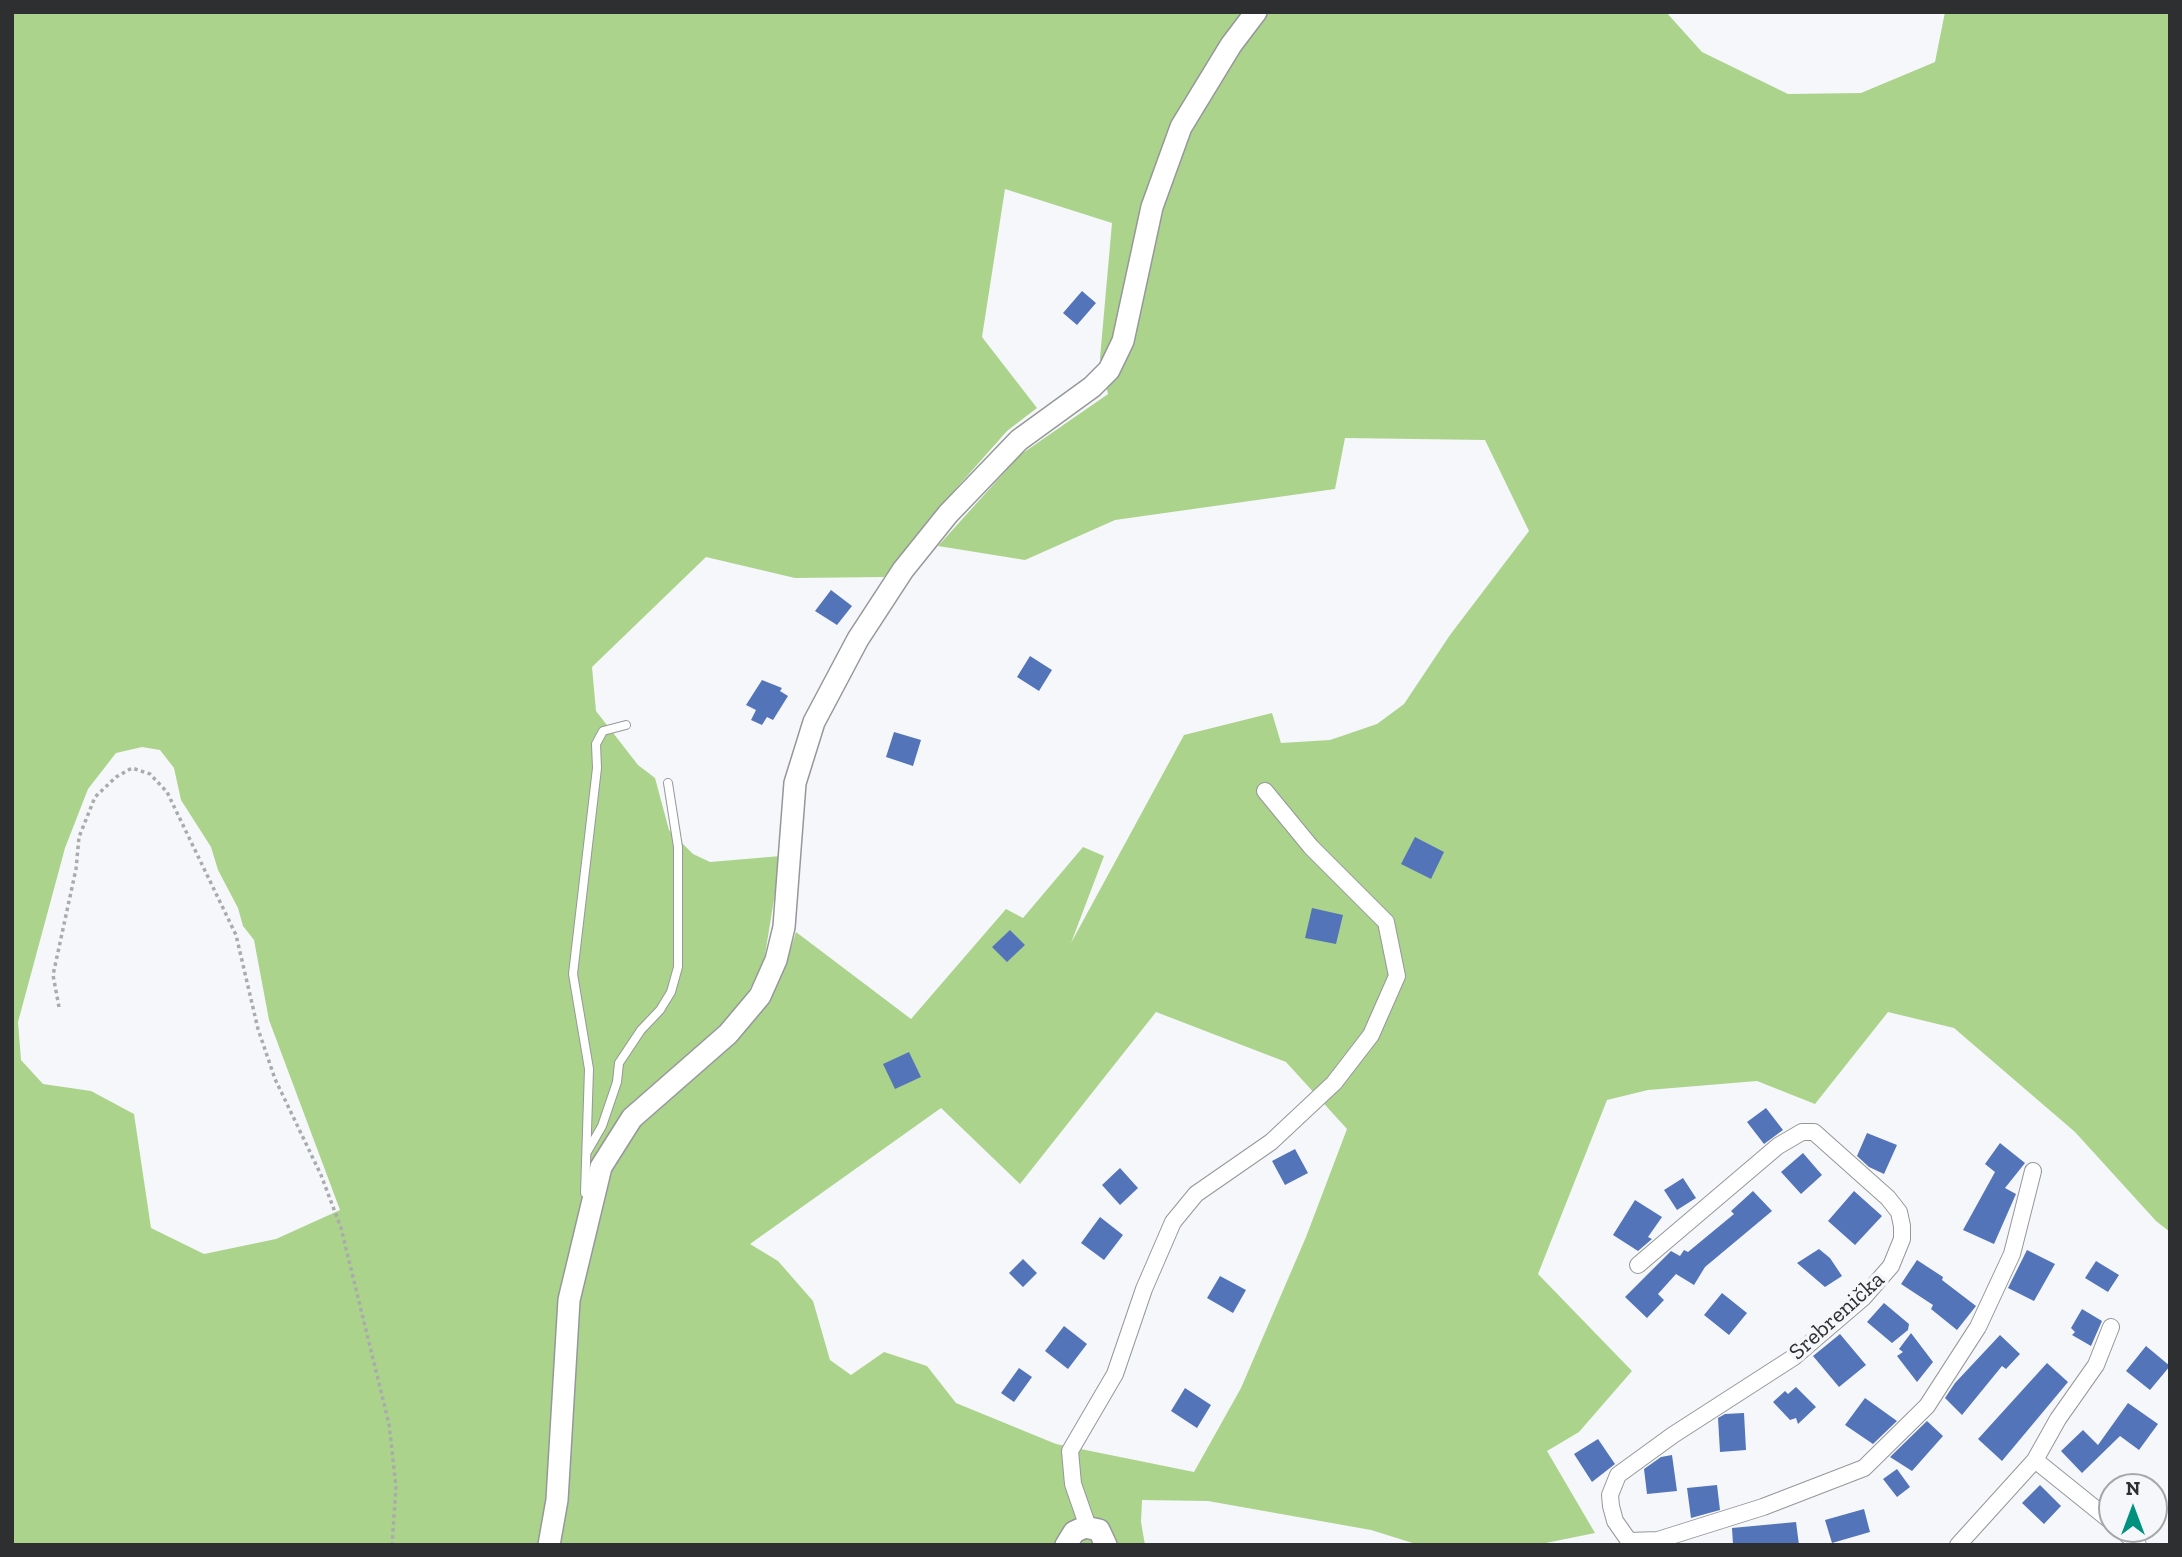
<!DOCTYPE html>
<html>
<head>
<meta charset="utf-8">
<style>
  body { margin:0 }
  #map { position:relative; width:2182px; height:1557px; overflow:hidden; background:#f6f7fa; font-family:"Zilla Slab",serif }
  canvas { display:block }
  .frame { position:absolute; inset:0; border:14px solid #2e2f30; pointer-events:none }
  .north { position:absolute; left:2098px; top:1473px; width:70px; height:70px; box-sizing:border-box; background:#f6f7fa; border:2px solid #a6a7a9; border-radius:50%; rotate:0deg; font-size:19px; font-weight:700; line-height:28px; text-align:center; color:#2e2f30 }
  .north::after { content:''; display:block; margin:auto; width:24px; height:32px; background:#01927f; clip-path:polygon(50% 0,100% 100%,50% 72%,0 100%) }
</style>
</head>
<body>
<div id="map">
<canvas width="2182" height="1557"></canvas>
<div class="frame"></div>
<div class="north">N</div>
</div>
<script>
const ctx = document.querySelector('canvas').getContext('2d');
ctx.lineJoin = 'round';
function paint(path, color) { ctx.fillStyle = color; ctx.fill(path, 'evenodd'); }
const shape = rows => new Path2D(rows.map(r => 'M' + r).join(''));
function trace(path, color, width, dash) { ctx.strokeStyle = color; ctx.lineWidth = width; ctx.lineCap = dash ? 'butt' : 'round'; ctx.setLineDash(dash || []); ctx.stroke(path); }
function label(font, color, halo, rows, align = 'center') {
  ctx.font = font + ' "Zilla Slab",serif'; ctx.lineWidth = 7; ctx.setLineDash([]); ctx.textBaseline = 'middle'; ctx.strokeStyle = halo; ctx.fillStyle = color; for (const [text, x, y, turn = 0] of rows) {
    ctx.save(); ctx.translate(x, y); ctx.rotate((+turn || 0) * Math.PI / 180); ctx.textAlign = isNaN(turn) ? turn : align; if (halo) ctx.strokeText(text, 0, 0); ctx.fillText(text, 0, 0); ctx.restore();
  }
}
paint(shape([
  [12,12,1666,12,1702,52,1788,94,1861,93,1935,62,1945,12,2170,12,2170,1232,2156,1221,2075,1132,1954,1028,1888,1012,1815,1104,1757,1081,1648,1090,1607,1100,1538,1274,1632,1371,1579,1432,1547,1451,1595,1533,1536,1545,1419,1545,1371,1530,1208,1501,1142,1500,1141,1522,1145,1545,12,1545],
  [1005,189,1112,223,1100,358,1108,394,1020,455,938,546,1025,560,1115,520,1335,489,1345,438,1485,440,1529,531,1450,635,1404,704,1377,724,1330,740,1281,743,1272,713,1184,735,1071,943,1104,856,1083,847,1023,918,1006,909,911,1019,796,932,782,975,769,999,746,997,764,961,781,856,710,862,693,854,669,830,655,778,638,765,596,711,592,667,706,557,795,578,884,577,929,519,1007,431,1037,408,982,337],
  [142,747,160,750,174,768,181,800,211,847,218,870,238,908,243,926,254,940,269,1020,340,1210,276,1239,204,1254,151,1228,134,1114,91,1091,43,1084,21,1060,18,1022,65,848,88,789,116,753],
  [1156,1012,1286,1062,1347,1129,1306,1237,1241,1388,1194,1472,1056,1444,956,1403,927,1366,884,1352,851,1375,830,1360,813,1301,778,1261,750,1244,941,1108,1020,1184]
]), '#abd38c');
paint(shape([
  [1082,291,1096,303,1077,325,1063,313],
  [831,590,852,606,837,625,815,611],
  [1030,656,1052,670,1039,691,1017,677],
  [762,680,782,688,780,691,788,696,773,720,767,717,762,725,751,720,756,710,746,705],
  [894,732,921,740,913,766,886,757],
  [1415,837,1444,852,1431,879,1401,864],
  [1312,908,1343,915,1336,944,1305,938],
  [1010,930,1025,945,1007,962,992,947],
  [909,1052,921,1077,895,1089,883,1064],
  [1766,1108,1783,1130,1764,1144,1747,1122],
  [1867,1133,1897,1145,1884,1174,1869,1167,1857,1156],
  [2000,1143,2025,1163,2005,1188,2016,1194,1994,1244,1963,1230,1995,1172,1985,1164],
  [1295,1149,1308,1173,1285,1185,1272,1161],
  [1803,1153,1822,1175,1801,1194,1781,1172],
  [1120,1168,1138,1188,1120,1205,1102,1185],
  [1683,1178,1696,1198,1677,1210,1664,1190],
  [1753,1191,1772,1211,1705,1267,1694,1285,1676,1274,1658,1294,1664,1300,1647,1318,1625,1297,1671,1251,1680,1256,1684,1250,1688,1252,1734,1214,1731,1211],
  [1854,1191,1882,1216,1855,1245,1828,1221],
  [1635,1200,1662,1217,1648,1237,1652,1239,1638,1251,1613,1235],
  [1100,1217,1123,1235,1104,1260,1081,1243],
  [1819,1249,1830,1258,1842,1276,1825,1287,1797,1263],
  [2027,1250,2055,1264,2034,1301,2008,1288],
  [1023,1259,1037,1273,1023,1287,1009,1273],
  [1917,1260,1943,1277,1942,1280,1976,1306,1957,1330,1931,1309,1933,1305,1901,1284],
  [2096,1261,2119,1275,2108,1292,2085,1278],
  [1220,1276,1246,1290,1233,1313,1207,1298],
  [1722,1293,1747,1313,1729,1335,1704,1315],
  [1884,1303,1909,1324,1908,1330,1892,1343,1867,1322],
  [2082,1309,2102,1321,2091,1346,2072,1335,2075,1332,2071,1328],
  [1064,1326,1087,1344,1068,1369,1045,1351],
  [1911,1333,1933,1362,1917,1382,1897,1356,1903,1352,1899,1349],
  [1840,1334,1866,1365,1839,1387,1813,1356],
  [2000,1335,2020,1354,2006,1369,2002,1366,1962,1415,1945,1398,1955,1383],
  [2146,1346,2170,1366,2150,1390,2126,1371],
  [2047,1363,2068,1382,2002,1461,1978,1439],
  [1019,1368,1032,1377,1014,1402,1001,1393],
  [1796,1387,1816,1407,1798,1424,1796,1418,1790,1420,1773,1402,1785,1391,1788,1394],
  [1185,1388,1211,1405,1197,1428,1171,1411],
  [1865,1398,1897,1421,1873,1444,1845,1425],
  [2128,1403,2158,1424,2139,1450,2120,1436,2082,1473,2061,1451,2083,1430,2098,1445],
  [1744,1413,1746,1450,1720,1452,1718,1418,1725,1414],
  [1927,1421,1943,1436,1912,1471,1890,1457],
  [1598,1439,1615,1464,1592,1482,1574,1454],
  [1672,1455,1677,1491,1647,1494,1644,1469,1661,1457],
  [1897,1469,1910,1487,1897,1497,1883,1479],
  [1717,1485,1720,1510,1691,1518,1687,1488],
  [2040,1485,2061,1506,2044,1524,2022,1503],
  [1864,1509,1870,1532,1832,1543,1825,1520],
  [1796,1522,1799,1545,1733,1545,1732,1528]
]), '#5474b9');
const lane = shape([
  [587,1152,602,1126,617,1082,619,1063,641,1030,660,1010,671,992,678,967,678,847,668,783],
  [585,1193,589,1069,573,974,597,768,596,744,603,731,626,725]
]);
const street = shape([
  [1638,1265,1778,1146,1802,1132,1814,1132,1888,1198,1899,1212,1902,1226,1902,1239,1891,1266,1863,1298,1794,1357,1673,1435,1618,1475,1610,1495,1611,1506,1615,1521,1629,1541,1658,1540,1763,1507,1864,1468,1927,1406,1978,1327,2012,1254,2033,1171],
  [2035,1460,2112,1522],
  [1088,1527,1073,1484,1070,1451,1115,1374,1144,1289,1173,1222,1196,1194,1271,1142,1334,1083,1371,1035,1397,976,1386,922,1311,847,1265,791],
  [2121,1529,2138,1545],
  [1958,1545,2035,1460,2058,1419,2096,1365,2111,1327]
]);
const secondary = shape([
  [549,1545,557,1500,569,1300,601,1167,632,1118,728,1034,760,996,776,960,784,927,795,783,814,722,858,639,903,570,948,514,1019,440,1092,387,1109,370,1123,341,1152,207,1181,127,1231,45,1256,12],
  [1066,1545,1074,1532,1085,1527,1099,1530,1106,1545]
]);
trace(lane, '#959799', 10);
trace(street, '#959799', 18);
trace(secondary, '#959799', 24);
trace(shape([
  [59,1007,53,975,76,869,79,837,95,797,116,777,132,768,150,774,167,792,236,935,258,1029,275,1079,321,1175,341,1228,389,1424,396,1487,392,1545]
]), '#aaabad', 3.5, [3.5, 3.5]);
trace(lane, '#fff', 8);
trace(street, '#fff', 16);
trace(secondary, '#fff', 21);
label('23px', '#2e2f30', '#f6f7fa', [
  ["Srebrenička",1837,1316,-42]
]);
</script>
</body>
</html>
